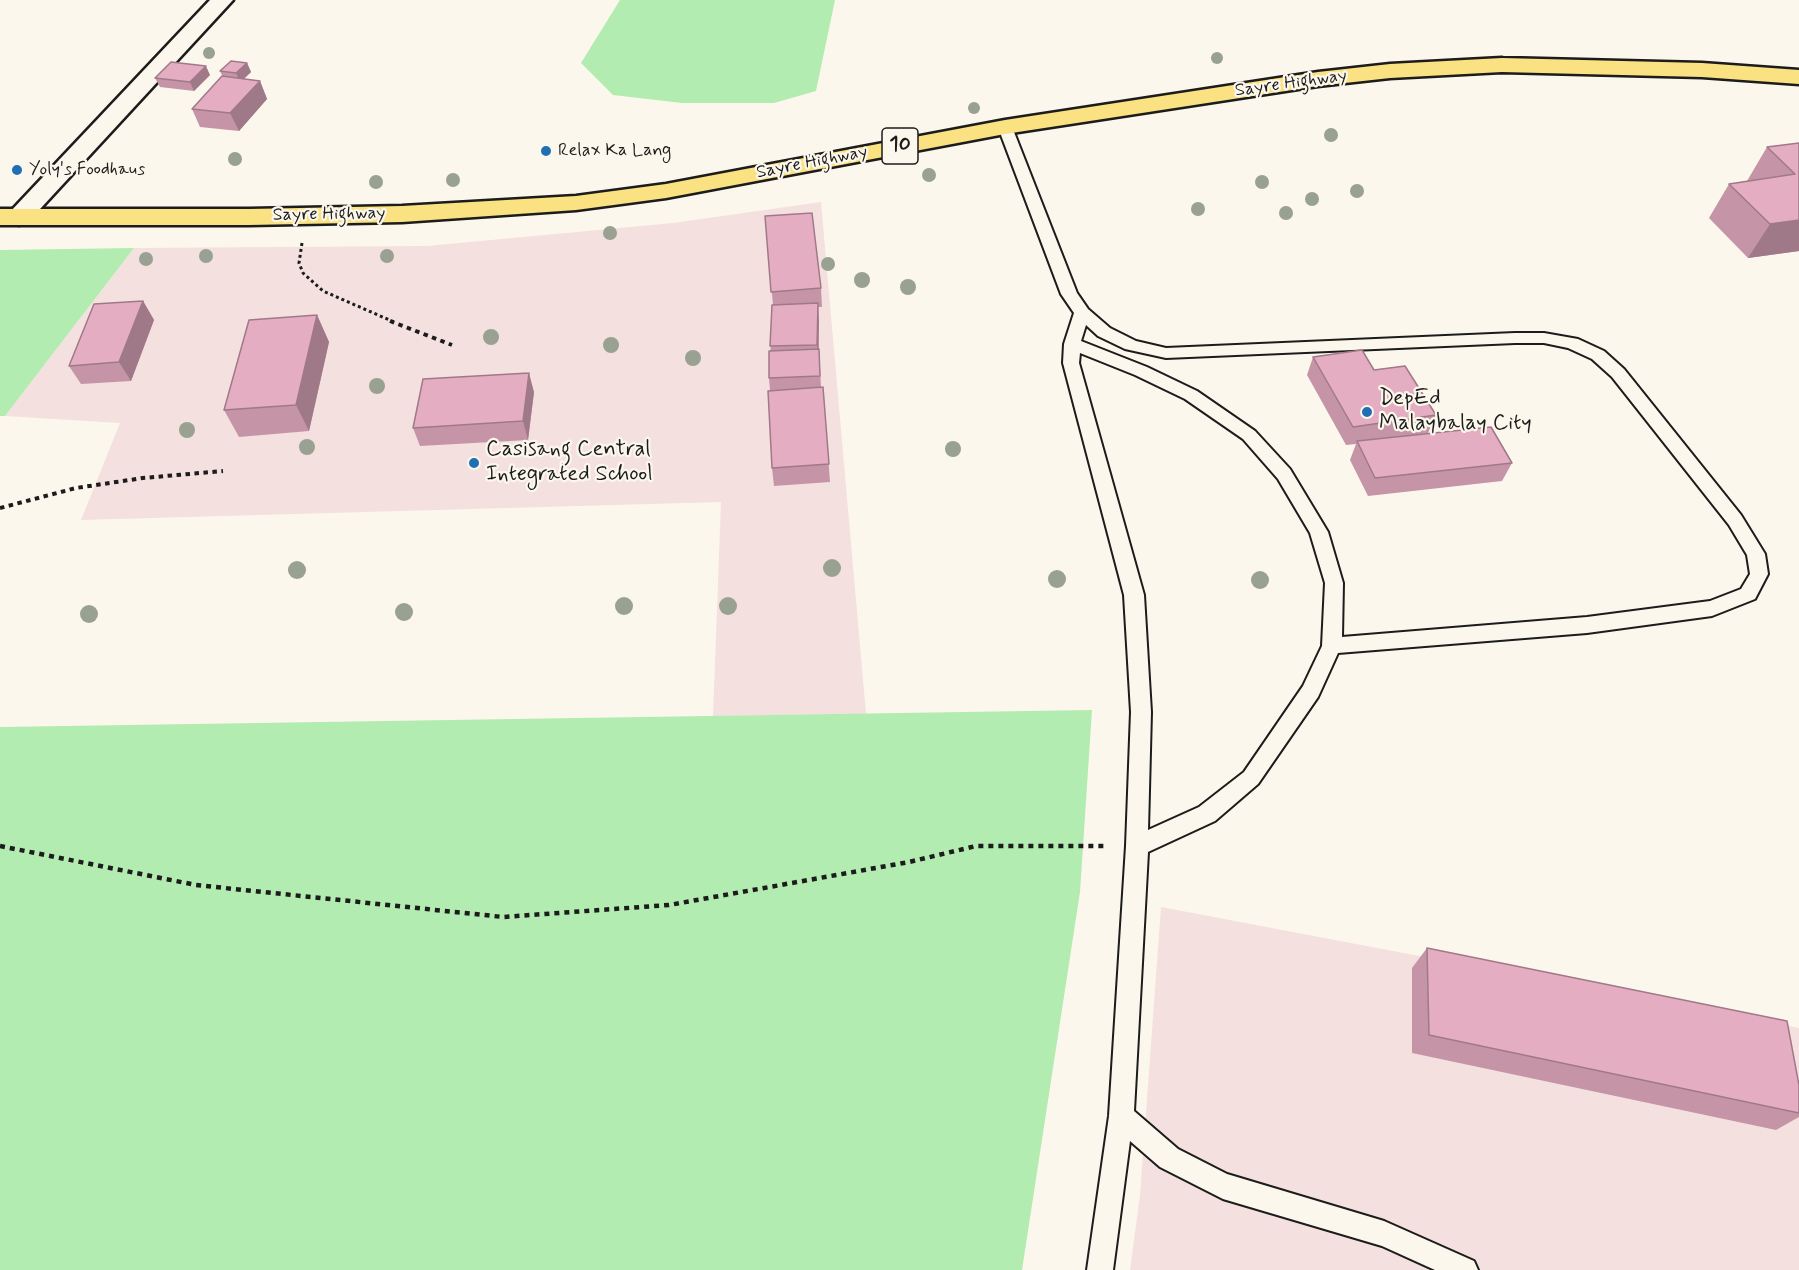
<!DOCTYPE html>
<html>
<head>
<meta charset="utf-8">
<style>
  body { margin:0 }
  canvas { display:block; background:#fbf7ec }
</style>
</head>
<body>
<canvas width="1799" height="1270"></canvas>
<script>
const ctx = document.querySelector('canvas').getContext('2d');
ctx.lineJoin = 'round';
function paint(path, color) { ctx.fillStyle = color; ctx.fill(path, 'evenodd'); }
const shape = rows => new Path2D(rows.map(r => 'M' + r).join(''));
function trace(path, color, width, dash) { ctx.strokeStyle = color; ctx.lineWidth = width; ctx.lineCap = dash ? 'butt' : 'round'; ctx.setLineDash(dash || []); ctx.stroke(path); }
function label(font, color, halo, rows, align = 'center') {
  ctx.font = font + ' Mynerve,sans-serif'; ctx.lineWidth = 4.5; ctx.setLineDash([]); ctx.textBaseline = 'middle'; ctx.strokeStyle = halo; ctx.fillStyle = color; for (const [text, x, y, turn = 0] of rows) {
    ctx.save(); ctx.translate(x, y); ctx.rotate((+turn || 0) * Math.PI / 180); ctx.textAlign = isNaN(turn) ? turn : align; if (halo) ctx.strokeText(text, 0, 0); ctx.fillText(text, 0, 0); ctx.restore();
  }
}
paint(shape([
  [821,202,866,714,713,716,721,502,81,520,120,423,5,416,134,248,427,246,673,223],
  [1161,907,1799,1028,1799,1270,1130,1270,1140,1195]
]), '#f4e1df');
paint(shape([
  [620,0,835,0,816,91,774,103,682,103,613,95,581,63],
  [134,248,5,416,0,416,0,250],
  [1092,710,1080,892,1022,1270,0,1270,0,727]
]), '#b3ecb0');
const service = shape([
  [1005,123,1012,127,1077,293,1088,309,1110,328,1136,341,1166,348,1515,333,1544,333,1578,339,1604,351,1624,369,1741,515,1765,554,1768,574,1755,599,1712,616,1587,633,1338,653,1318,697,1258,784,1215,821,1148,852,1134,1111,1178,1149,1227,1174,1384,1221,1474,1261,1478,1270,1435,1270,1382,1246,1223,1199,1160,1167,1130,1141,1113,1270,1087,1270,1109,1116,1126,846,1131,712,1124,595,1063,363,1064,344,1074,313,1061,294,998,127,1005,123],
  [1086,325,1098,336,1125,349,1166,358,1515,343,1544,343,1568,348,1592,359,1612,377,1729,525,1747,555,1750,574,1741,589,1710,601,1587,617,1342,637,1343,583,1328,532,1290,469,1255,431,1197,391,1147,367,1081,341,1086,325],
  [1080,353,1135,375,1185,399,1243,439,1278,479,1310,533,1325,583,1322,646,1303,686,1244,772,1199,807,1148,830,1151,712,1144,595,1079,363,1080,353]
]);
const minor = shape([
  [210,0,233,0,28,222,19,225,10,222,6,217,10,212,210,0]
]);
const trunk = shape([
  [1502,58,1702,63,1799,70,1799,84,1702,77,1502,72,1390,78,1318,86,1005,134,666,198,576,210,402,222,249,225,0,225,0,209,249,209,402,206,576,196,666,184,1005,120,1318,72,1390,64,1502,58]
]);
trace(service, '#1c1c1c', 4);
trace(minor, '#1c1c1c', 5);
trace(trunk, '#1c1c1c', 5);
trace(shape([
  [302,243,299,263,303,273,323,291,394,322]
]), '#1c1c1c', 3, [3, 3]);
trace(shape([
  [390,321,452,345],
  [0,508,76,488,143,478,223,471]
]), '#1c1c1c', 4, [4.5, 4.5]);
trace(shape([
  [0,846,196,885,503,917,669,905,909,862,976,846,1106,846]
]), '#1c1c1c', 4.5, [5, 5]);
paint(service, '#fbf7ec');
paint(minor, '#fbf7ec');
paint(trunk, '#fae181');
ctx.fillStyle = '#99a192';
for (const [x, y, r] of [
  [209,53,6],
  [1217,58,6],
  [974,108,6],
  [1331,135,7],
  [235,159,7],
  [929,175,7],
  [453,180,7],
  [376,182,7],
  [1262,182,7],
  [1357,191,7],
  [1312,199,7],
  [1198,209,7],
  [1286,213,7],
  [610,233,7],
  [206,256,7],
  [387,256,7],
  [146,259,7],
  [828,264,7],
  [862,280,8],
  [908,287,8],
  [491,337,8],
  [611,345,8],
  [693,358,8],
  [377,386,8],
  [187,430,8],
  [307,447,8],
  [953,449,8],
  [832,568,9],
  [297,570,9],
  [1057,579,9],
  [1260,580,9],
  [624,606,9],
  [728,606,9],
  [404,612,9],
  [89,614,9]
]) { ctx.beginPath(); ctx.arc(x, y, r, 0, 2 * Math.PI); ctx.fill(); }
paint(shape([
  [247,63,251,72,244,79,260,81,267,99,239,131,200,127,192,109,223,77,220,71],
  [210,75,194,91,160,87,155,78],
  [1799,143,1799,251,1748,258,1709,218,1729,184,1747,181,1767,147],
  [765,216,821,288,822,307,818,307,819,349,821,387,823,387,830,482,774,486,772,468,770,391,769,378,773,305],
  [143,301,154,320,131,381,81,384,69,366],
  [317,315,329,342,309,431,239,437,224,410],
  [1313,357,1374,370,1436,415,1428,433,1415,435,1512,463,1502,481,1368,496,1350,460,1356,444,1346,445,1307,375],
  [534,392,528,440,420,446,413,428],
  [1427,948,1799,1085,1799,1117,1776,1130,1412,1053,1412,968]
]), '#c595a7');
paint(shape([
  [247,63,251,72,240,82,236,73],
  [206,66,210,75,194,91,190,82],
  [260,81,267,99,239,131,230,113],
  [1799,220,1799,251,1748,258,1770,224],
  [143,301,154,320,131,381,119,362],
  [818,303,819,322,818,364,817,345],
  [317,315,329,342,309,431,296,405],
  [529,373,534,392,528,440,523,421]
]), '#a07988');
const building = shape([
  [231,61,247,63,236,73,220,71,231,61],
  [171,62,206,66,190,82,155,78,171,62],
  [222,76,260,81,230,113,192,109,222,76],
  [1799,143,1799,220,1770,224,1729,184,1795,174,1767,147,1799,143],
  [812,213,821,288,771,292,765,216,812,213],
  [143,301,119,362,69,366,94,304,143,301],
  [818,303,817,345,770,346,772,305,818,303],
  [317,315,296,405,224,410,249,320,317,315],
  [819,349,820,376,769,378,769,351,819,349],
  [1362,350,1374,370,1405,366,1436,415,1353,427,1313,357,1362,350],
  [529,373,523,421,413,428,423,379,529,373],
  [823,387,829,464,772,468,768,391,823,387],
  [1491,427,1512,463,1375,478,1357,441,1491,427],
  [1427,948,1787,1021,1799,1085,1799,1113,1429,1035,1427,948]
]);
paint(building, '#e5adc2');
trace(building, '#a07988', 1.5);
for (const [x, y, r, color] of [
  [546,151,6,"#1f6fb2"],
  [17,170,6,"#1f6fb2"],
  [1367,412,6,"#1f6fb2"],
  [474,463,6,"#1f6fb2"]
]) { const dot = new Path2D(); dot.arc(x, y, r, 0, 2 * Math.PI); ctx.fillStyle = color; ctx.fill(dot); trace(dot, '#fbf7ec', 2); }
label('18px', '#1c1c1c', '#fbf7ec', [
  ["Sayre Highway",1291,84,-8],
  ["Sayre Highway",812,163,-11],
  ["Sayre Highway",329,215,-1]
]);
label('18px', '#1c1c1c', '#fbf7ec', [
  ["Relax Ka Lang",558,151],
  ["Yoly's Foodhaus",29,170]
], 'left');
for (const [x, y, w] of [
  [900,146,36]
]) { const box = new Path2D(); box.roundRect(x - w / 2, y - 18, w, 36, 4.5); ctx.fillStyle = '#fbf7ec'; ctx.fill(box); trace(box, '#1c1c1c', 1.5); }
label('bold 21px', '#1c1c1c', null, [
  ["10",900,146]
]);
label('22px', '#1c1c1c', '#fbf7ec', [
  ["DepEd",1379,399],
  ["Malaybalay City",1379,424],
  ["Casisang Central",486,450],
  ["Integrated School",486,475]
], 'left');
</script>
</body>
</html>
